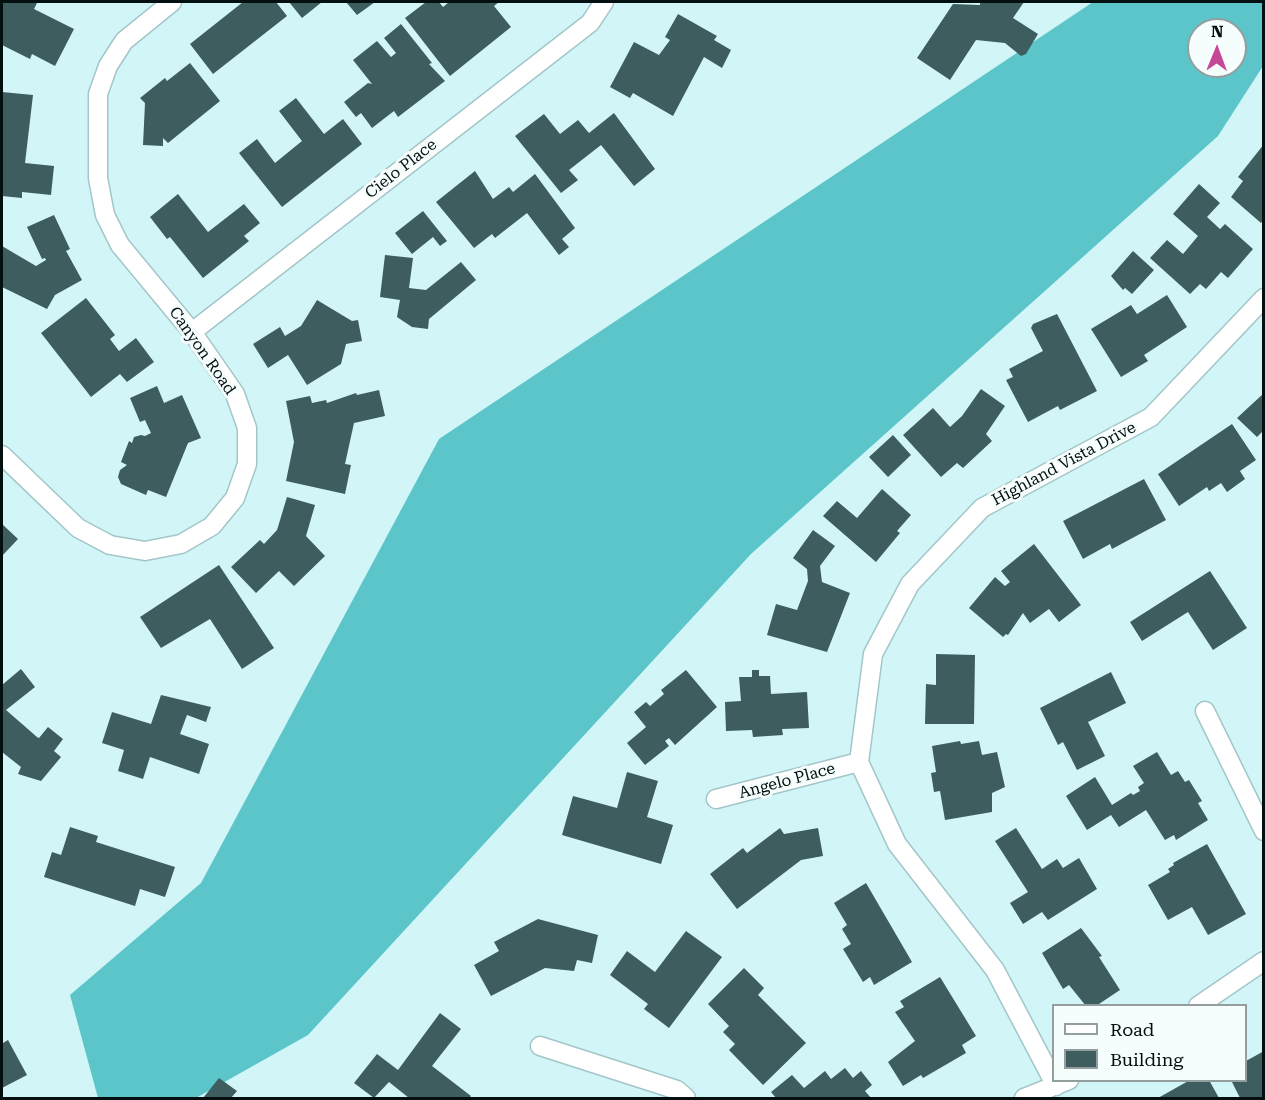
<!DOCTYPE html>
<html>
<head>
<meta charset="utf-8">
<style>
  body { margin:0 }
  #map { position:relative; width:1265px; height:1100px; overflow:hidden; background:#d2f6f8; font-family:"Roboto Serif",serif }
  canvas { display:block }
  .frame { position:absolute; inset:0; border:3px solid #040f10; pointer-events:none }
  .legend { position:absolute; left:1052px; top:1004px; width:195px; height:78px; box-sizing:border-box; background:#f6fdfd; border:2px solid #959e9e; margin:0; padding:8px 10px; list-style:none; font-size:18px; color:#040f10 }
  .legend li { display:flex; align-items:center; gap:12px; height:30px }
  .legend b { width:30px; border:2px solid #959e9e }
  .north { position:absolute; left:1187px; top:18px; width:60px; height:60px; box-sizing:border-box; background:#f6fdfd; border:2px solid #959e9e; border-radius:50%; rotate:1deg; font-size:16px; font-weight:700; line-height:24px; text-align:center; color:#040f10 }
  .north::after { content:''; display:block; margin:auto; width:21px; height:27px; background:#c54896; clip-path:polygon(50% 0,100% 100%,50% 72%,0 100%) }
</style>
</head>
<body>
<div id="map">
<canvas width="1265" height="1100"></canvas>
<div class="frame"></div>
<ul class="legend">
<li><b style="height:8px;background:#fff"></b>Road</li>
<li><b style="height:16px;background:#3d5d5e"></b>Building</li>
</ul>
<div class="north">N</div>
</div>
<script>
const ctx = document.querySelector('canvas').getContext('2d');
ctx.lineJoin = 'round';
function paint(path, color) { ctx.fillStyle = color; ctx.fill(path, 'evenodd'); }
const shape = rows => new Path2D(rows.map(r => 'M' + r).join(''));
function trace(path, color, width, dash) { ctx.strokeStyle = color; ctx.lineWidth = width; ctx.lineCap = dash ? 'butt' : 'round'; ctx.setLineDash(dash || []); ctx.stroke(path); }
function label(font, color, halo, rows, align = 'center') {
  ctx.font = font + ' "Roboto Serif",serif'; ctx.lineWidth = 6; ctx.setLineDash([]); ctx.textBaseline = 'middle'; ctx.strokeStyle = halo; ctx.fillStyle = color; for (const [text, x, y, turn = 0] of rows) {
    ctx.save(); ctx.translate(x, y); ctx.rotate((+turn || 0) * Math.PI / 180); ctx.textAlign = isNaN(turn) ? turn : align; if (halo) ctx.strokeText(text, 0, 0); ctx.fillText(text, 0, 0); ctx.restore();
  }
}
paint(shape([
  [1093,2,1263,2,1263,66,1218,136,751,554,308,1035,196,1098,98,1098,70,995,201,883,439,439],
  [1199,30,1235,30,1235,66,1199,66]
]), '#5bc5ca');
paint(shape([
  [2,2,34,2,37,3,34,9,74,29,55,66,32,54,30,59,2,45],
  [243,2,276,2,287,16,213,74,190,44],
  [289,2,322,2,302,18],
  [346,2,375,2,357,15],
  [426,2,439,2,443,7,449,2,499,2,494,6,511,27,450,76,405,18],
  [980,2,1024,2,1013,18,1038,34,1026,54,1021,56,1005,43,976,40,950,80,917,58,953,4,980,5],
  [678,14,717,36,714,40,731,50,722,68,704,57,673,116,633,93,630,98,610,87,634,42,659,55,670,40,665,37],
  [401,24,432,63,429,64,445,81,398,117,394,111,372,128,361,113,356,117,344,102,368,83,372,84,353,60,377,41,391,57,396,53,384,38],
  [190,63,220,101,168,143,163,138,163,146,143,145,145,103,140,98,165,78,167,81],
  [2,92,33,95,25,163,54,166,51,195,22,192,22,198,2,196],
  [296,98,324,134,343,119,362,144,282,207,239,153,257,139,275,163,302,141,279,111],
  [614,113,655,169,634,186,601,145,569,170,578,180,561,193,515,136,544,114,560,134,578,120,589,133],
  [1264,144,1264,219,1261,223,1231,197,1243,181,1238,177],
  [475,171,493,199,509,187,513,192,535,174,575,228,562,239,569,247,559,255,527,213,495,238,492,234,474,248,436,202],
  [1199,184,1220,203,1207,217,1220,229,1225,224,1253,249,1228,278,1221,272,1206,289,1200,284,1190,294,1150,258,1167,240,1183,254,1198,236,1173,214],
  [178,194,208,232,244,204,260,223,244,236,249,241,203,278,170,237,167,239,150,217],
  [423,211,447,241,440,246,433,237,412,254,395,233],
  [54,215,70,249,66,251,82,280,55,295,47,309,2,287,2,246,36,266,46,260,45,258,42,259,27,227],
  [1133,251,1154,270,1132,294,1125,288,1123,290,1111,276],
  [385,255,413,258,409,288,426,290,461,262,476,280,429,319,428,329,412,327,397,317,400,300,380,297],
  [1167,295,1187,327,1144,355,1148,361,1121,377,1091,329,1131,305,1137,314],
  [86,298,115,335,110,339,119,351,136,338,154,362,127,382,120,374,91,397,41,333],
  [317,300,352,321,358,320,362,341,346,344,341,364,307,385,288,355,268,368,253,344,280,327,285,336,301,326],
  [1057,314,1097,391,1060,410,1058,406,1028,422,1006,380,1013,377,1009,369,1043,351,1031,328,1033,324],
  [157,386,164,403,182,395,201,438,188,443,166,497,148,490,146,495,121,484,118,477,120,470,127,465,121,462,129,441,132,443,134,437,141,435,145,436,151,433,145,420,140,422,130,398],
  [981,389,1005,406,986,434,992,441,963,468,957,463,941,477,903,435,933,408,950,427,962,416],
  [379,390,385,416,354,423,345,464,351,465,345,494,286,481,294,442,286,401,310,396,312,403,326,400,327,403,356,393,357,395],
  [1264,393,1264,430,1257,437,1237,418],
  [1232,424,1256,460,1240,471,1245,479,1227,492,1221,483,1209,491,1207,487,1179,506,1158,474],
  [893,435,911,455,888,477,869,457],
  [1144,479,1166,520,1112,549,1110,544,1083,559,1063,521],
  [882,489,911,515,897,531,900,533,876,562,823,516,837,501,857,518],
  [287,497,315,505,306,536,325,556,294,586,279,571,256,593,231,567,260,540,264,544,277,530],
  [2,524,18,539,2,556],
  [813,530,835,546,820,566,822,582,850,593,827,652,767,635,776,604,797,610,808,581,807,569,793,558],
  [1034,544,1081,605,1059,622,1049,609,1030,623,1023,613,1008,635,1006,634,1003,637,969,608,995,577,1005,586,1010,582,1001,571],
  [219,565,274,648,242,669,210,619,161,648,140,617],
  [1210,571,1247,628,1213,650,1188,612,1142,641,1130,622],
  [936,654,975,655,974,724,925,724,926,684,936,685],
  [21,669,35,687,6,710,37,737,39,738,48,727,63,739,54,751,61,757,41,781,18,774,21,767,2,752,2,685],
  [686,670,717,707,675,745,669,738,665,741,669,746,645,765,627,743,646,727,634,712,646,702,650,706,664,694,661,690],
  [752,670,759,670,759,676,770,676,771,694,807,692,809,728,782,729,783,735,753,737,752,730,726,731,725,702,741,701,739,677,752,677],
  [1111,672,1126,703,1088,722,1105,756,1077,770,1063,742,1058,745,1040,708],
  [161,695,211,707,206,722,187,715,180,734,209,744,199,774,150,757,143,779,118,771,124,750,102,743,112,712,151,724],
  [960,741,961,744,979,741,982,755,997,752,1005,787,992,793,992,812,945,820,940,791,934,792,931,773,936,772,932,746],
  [1157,752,1171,775,1178,771,1185,782,1189,780,1202,801,1198,803,1208,820,1176,840,1174,835,1165,840,1146,810,1119,827,1111,815,1087,830,1066,796,1095,777,1112,805,1131,793,1133,795,1140,791,1138,787,1144,783,1133,766],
  [627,772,658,781,647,817,673,825,661,864,562,835,573,796,617,808],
  [70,827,98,836,96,842,175,867,165,897,140,889,135,906,44,877,52,852,61,855],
  [780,828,784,834,818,828,823,856,801,860,737,909,710,874,743,848,747,853],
  [1016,828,1042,869,1057,859,1063,868,1079,858,1097,889,1048,920,1042,912,1023,924,1010,903,1028,892,995,841],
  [1207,844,1246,914,1208,935,1192,907,1168,920,1148,885,1170,872,1168,869,1174,865,1173,863],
  [866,883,912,962,874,985,870,977,863,982,843,949,851,944,842,929,847,925,834,903],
  [538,919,598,935,592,963,577,960,574,971,545,968,491,996,474,965,499,951,494,942],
  [1081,928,1102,956,1099,957,1120,990,1096,1006,1086,1006,1069,985,1063,989,1042,953],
  [686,931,722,957,669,1028,644,1009,648,1004,610,975,627,951,655,972],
  [744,968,764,988,758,995,806,1043,763,1085,729,1050,735,1044,723,1032,729,1026,708,1004],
  [940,977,976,1036,962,1045,966,1053,923,1078,921,1075,903,1086,888,1062,915,1041,895,1012,904,1007,900,1001],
  [440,1013,461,1029,432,1066,471,1096,469,1098,409,1098,389,1082,374,1098,354,1083,377,1054,398,1070],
  [2,1040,3,1043,8,1040,27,1075,2,1088],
  [1264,1051,1264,1098,1240,1098,1231,1080,1246,1080,1246,1061],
  [845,1068,853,1078,861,1071,872,1085,865,1091,871,1098,776,1098,771,1092,792,1075,804,1088,825,1071,831,1079],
  [219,1078,237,1091,231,1098,203,1098],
  [1190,1080,1209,1080,1219,1098,1158,1098]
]), '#3d5d5e');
const street = shape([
  [192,332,590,23,604,2],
  [2,455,78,528,110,545,145,551,181,544,212,526,235,498,247,464,247,428,235,394,192,332,120,245,105,215,98,178,98,94,108,66,124,41,172,2],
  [1205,711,1264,831],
  [716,799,859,762],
  [1198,1006,1264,961],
  [540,1046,677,1090,686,1098],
  [1056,1086,995,970,897,844,859,762,873,654,910,584,982,508,1151,417,1264,298],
  [1024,1098,1069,1080]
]);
trace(street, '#a3c6c8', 21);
trace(street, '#fff', 18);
label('16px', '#040f10', '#f6fdfd', [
  ["Cielo Place",401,169,-38],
  ["Canyon Road",202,351,55],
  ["Highland Vista Drive",1064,464,-28],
  ["Angelo Place",787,781,-15]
]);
</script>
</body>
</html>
